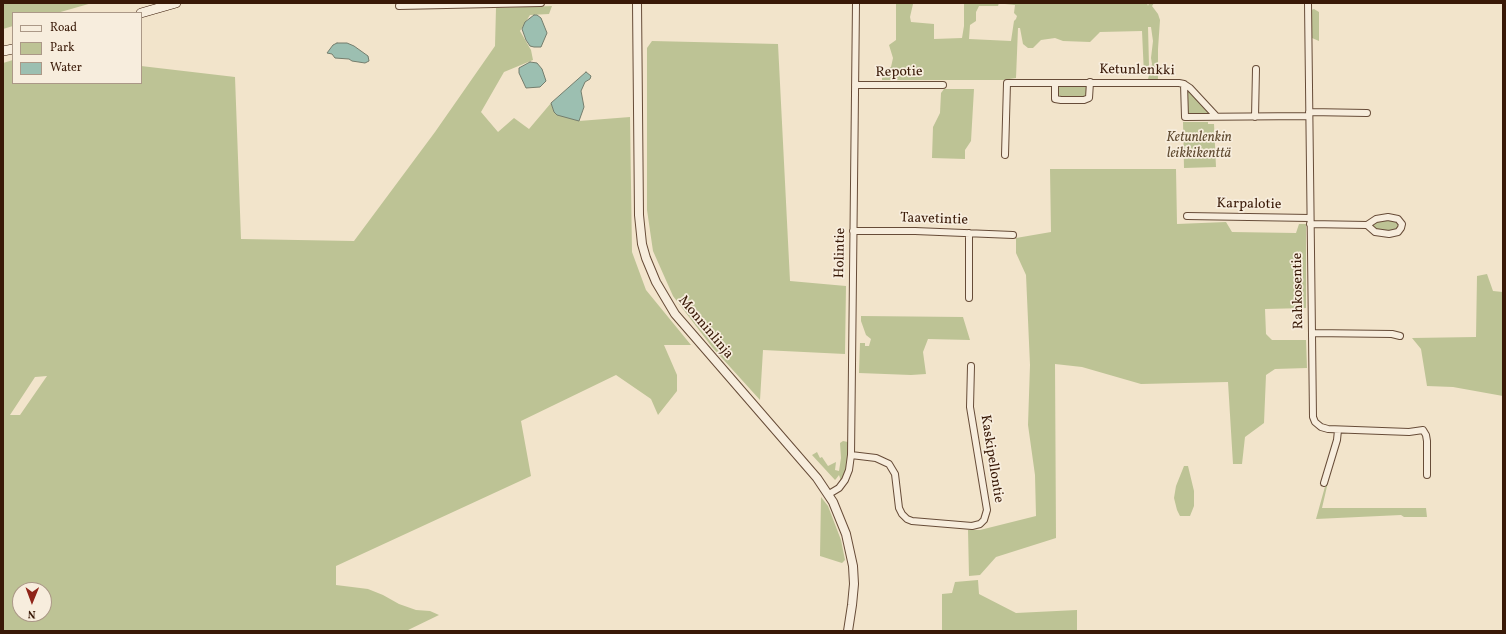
<!DOCTYPE html>
<html>
<head>
<meta charset="utf-8">
<style>
  body { margin:0 }
  #map { position:relative; width:1506px; height:634px; overflow:hidden; background:#f2e4cb; font-family:Vollkorn,serif }
  canvas { display:block }
  .frame { position:absolute; inset:0; border:4px solid #391907; pointer-events:none }
  .legend { position:absolute; left:12px; top:12px; width:130px; height:72px; box-sizing:border-box; background:#f7eddd; border:1px solid #ab9887; margin:0; padding:5px 7px; list-style:none; font-size:12px; color:#391907 }
  .legend li { display:flex; align-items:center; gap:8px; height:20px }
  .legend b { width:20px; border:1px solid #ab9887 }
  .north { position:absolute; left:12px; top:582px; width:40px; height:40px; box-sizing:border-box; background:#f7eddd; border:1px solid #ab9887; border-radius:50%; rotate:181deg; font-size:11px; font-weight:700; line-height:16px; text-align:center; color:#391907 }
  .north::after { content:''; display:block; margin:auto; width:14px; height:18px; background:#8f2418; clip-path:polygon(50% 0,100% 100%,50% 72%,0 100%) }
</style>
</head>
<body>
<div id="map">
<canvas width="1506" height="634"></canvas>
<div class="frame"></div>
<ul class="legend">
<li><b style="height:5px;background:#f7eddd"></b>Road</li>
<li><b style="height:11px;background:#bdc395"></b>Park</li>
<li><b style="height:11px;background:#9cbfb1"></b>Water</li>
</ul>
<div class="north">N</div>
</div>
<script>
const ctx = document.querySelector('canvas').getContext('2d');
ctx.lineJoin = 'round';
function paint(path, color) { ctx.fillStyle = color; ctx.fill(path, 'evenodd'); }
const shape = rows => new Path2D(rows.map(r => 'M' + r).join(''));
function trace(path, color, width, dash) { ctx.strokeStyle = color; ctx.lineWidth = width; ctx.lineCap = dash ? 'butt' : 'round'; ctx.setLineDash(dash || []); ctx.stroke(path); }
function label(font, color, halo, rows, align = 'center') {
  ctx.font = font + ' Vollkorn,serif'; ctx.lineWidth = 3.5; ctx.setLineDash([]); ctx.textBaseline = 'middle'; ctx.strokeStyle = halo; ctx.fillStyle = color; for (const [text, x, y, turn = 0] of rows) {
    ctx.save(); ctx.translate(x, y); ctx.rotate((+turn || 0) * Math.PI / 180); ctx.textAlign = isNaN(turn) ? turn : align; if (halo) ctx.strokeText(text, 0, 0); ctx.fillText(text, 0, 0); ctx.restore();
  }
}
paint(shape([
  [3,3,92,3,57,13,13,13,13,26,3,29],
  [964,3,999,3,998,6,979,6,976,12,976,21,970,25,969,39,1011,41,1014,21,1016,19,1017,16,1014,13,1015,5,1005,4,1005,3,1147,3,1148,6,1149,3,1154,3,1152,6,1158,14,1160,20,1158,49,1158,79,1148,79,1152,64,1151,58,1153,41,1151,27,1148,27,1149,65,1148,72,1144,75,1142,31,1100,32,1090,42,1063,41,1055,38,1041,40,1033,48,1028,48,1023,44,1020,28,1018,28,1016,78,1003,80,882,80,882,73,891,67,893,58,889,45,896,40,896,4,913,4,910,17,911,22,934,24,934,39,962,38,964,26],
  [552,6,549,14,530,15,520,31,531,50,533,60,504,72,481,112,498,132,514,118,529,129,551,103,554,112,579,121,630,117,632,252,646,290,691,345,664,345,677,375,677,391,658,415,651,399,616,375,521,421,531,476,336,566,336,585,368,589,383,595,399,604,416,610,430,611,439,615,406,631,3,631,3,63,13,60,13,83,141,83,141,66,235,77,241,239,354,241,435,132,495,46,496,8],
  [47,376,20,415,10,415,35,377],
  [20,590,44,590,44,614,20,614],
  [1314,9,1319,12,1319,41,1312,38,1311,10],
  [652,41,778,44,790,281,846,286,845,354,763,350,760,400,712,347,673,296,653,251,647,210,647,48],
  [1061,85,1085,85,1087,86,1087,93,1083,97,1061,97,1058,95,1058,88],
  [944,89,974,89,971,141,965,150,965,159,932,158,933,127,940,113,941,93],
  [1188,89,1210,114,1188,113],
  [1183,122,1208,122,1208,124,1214,124,1216,167,1184,168],
  [1050,169,1176,169,1177,224,1226,222,1232,232,1296,233,1299,224,1306,224,1306,308,1265,309,1266,334,1272,340,1306,340,1307,368,1275,369,1266,375,1264,423,1245,437,1242,464,1233,464,1228,382,1141,384,1082,367,1055,364,1056,538,996,557,980,575,969,576,968,530,980,530,1036,516,1035,475,1028,425,1030,365,1026,275,1016,253,1016,238,1051,232],
  [1382,220,1394,220,1399,224,1398,228,1393,231,1377,231,1371,226,1372,224],
  [1487,274,1493,291,1503,292,1503,396,1453,387,1427,386,1421,349,1412,338,1476,337,1477,276],
  [861,316,963,317,970,340,928,339,923,352,926,374,911,375,859,373,860,343,865,343,865,346,869,346,871,339,866,335,861,321],
  [843,441,848,442,848,457,847,469,841,481,839,475,836,479,835,480,812,455,817,452,820,458,822,457,828,466,836,462,835,470,839,471,841,458,840,443],
  [1184,466,1188,466,1194,491,1194,506,1190,516,1180,516,1177,510,1174,498,1176,486],
  [1328,482,1322,508,1426,508,1427,517,1404,517,1401,515,1316,519,1326,483],
  [821,497,828,506,841,540,845,560,842,563,820,556],
  [978,580,979,594,1016,613,1077,610,1077,631,942,631,942,594,952,593,955,582]
]), '#bdc395');
const water = shape([
  [534,15,537,15,541,18,547,33,541,47,534,47,530,46,526,40,522,29,525,22,534,15],
  [337,43,347,43,354,46,368,56,369,61,365,63,352,61,349,59,335,58,332,54,327,53,333,45,337,43],
  [530,62,537,63,542,69,546,81,540,87,526,88,519,73,519,68,530,62],
  [586,72,591,76,590,79,585,82,581,91,584,107,579,121,557,115,554,112,551,103,586,72]
]);
paint(water, '#9cbfb1');
trace(water, '#747d6d', 1);
const minor = shape([
  [1308,3,1313,417,1315,422,1321,427,1328,429,1409,432,1423,430,1426,435,1427,441,1427,475],
  [399,6,541,3],
  [1055,83,1055,99,1061,100,1084,100,1089,98,1090,82],
  [1184,84,1185,117,1309,116],
  [855,85,943,85],
  [1309,112,1367,113],
  [1255,117,1256,69],
  [1005,155,1007,83,1179,83,1184,84,1190,88,1216,116],
  [1187,216,1310,218],
  [1310,224,1367,225,1375,232,1389,234,1398,232,1401,228,1402,224,1398,219,1388,217,1376,219,1367,225],
  [853,231,915,231,1013,235],
  [969,233,969,298],
  [1312,333,1392,334,1400,336],
  [851,455,876,458,889,464,895,474,899,508,902,514,907,519,912,521,972,526,980,524,984,520,987,510,970,407,971,366],
  [1324,483,1337,440,1338,430],
  [829,494,839,488,845,480,849,470,851,455,856,3]
]);
const tertiary = shape([
  [637,3,639,215,642,244,646,258,656,282,675,314,817,478,833,502,846,534,853,566,854,584,852,605,848,631]
]);
const secondary = shape([
  [141,13,176,3],
  [3,51,13,49]
]);
trace(minor, '#674c38', 8);
trace(tertiary, '#674c38', 10);
trace(secondary, '#391907', 10);
trace(minor, '#f7eddd', 6);
trace(tertiary, '#f7eddd', 8);
trace(secondary, '#f7eddd', 9);
label('14px', '#391907', '#f7eddd', [
  ["Ketunlenkki",1137,71,1],
  ["Repotie",899,73,-1],
  ["Karpalotie",1249,205,1],
  ["Taavetintie",934,220,2],
  ["Holintie",841,253,-89],
  ["Rahkosentie",1299,291,-91],
  ["Monninlinja",705,328,50],
  ["Kaskipellontie",991,459,81]
]);
label('italic 14px', '#614c32', '#f7eddd', [
  ["Ketunlenkin",1199,138],
  ["leikkikenttä",1199,154]
]);
</script>
</body>
</html>
